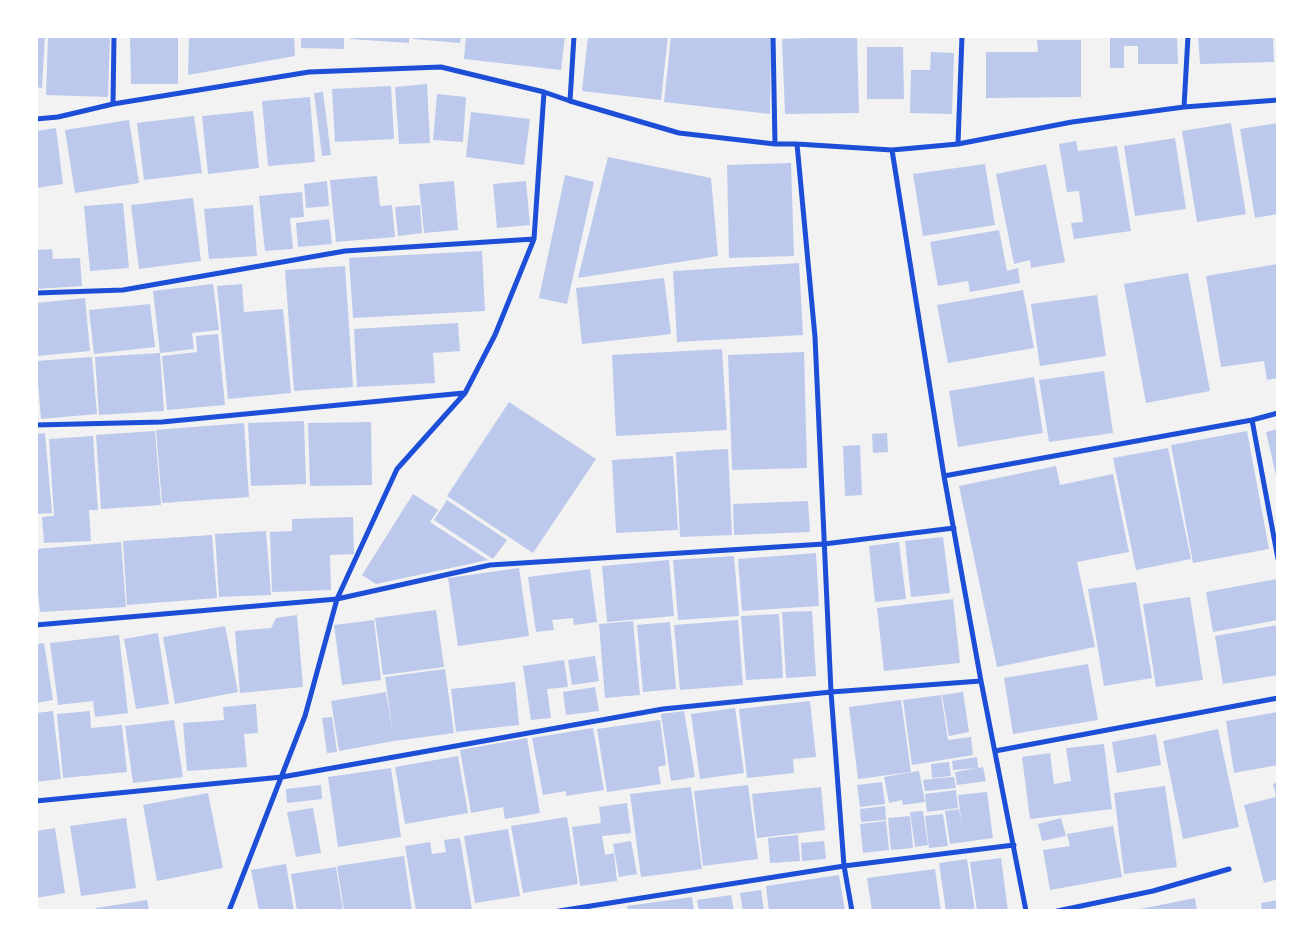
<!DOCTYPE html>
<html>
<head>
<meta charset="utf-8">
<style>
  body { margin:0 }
  #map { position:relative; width:1314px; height:947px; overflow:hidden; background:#f2f2f2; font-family:"Alegreya Sans",sans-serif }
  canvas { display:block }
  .frame { position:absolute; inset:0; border:38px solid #fff; pointer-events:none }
</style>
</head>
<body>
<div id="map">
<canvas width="1314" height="947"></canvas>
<div class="frame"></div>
</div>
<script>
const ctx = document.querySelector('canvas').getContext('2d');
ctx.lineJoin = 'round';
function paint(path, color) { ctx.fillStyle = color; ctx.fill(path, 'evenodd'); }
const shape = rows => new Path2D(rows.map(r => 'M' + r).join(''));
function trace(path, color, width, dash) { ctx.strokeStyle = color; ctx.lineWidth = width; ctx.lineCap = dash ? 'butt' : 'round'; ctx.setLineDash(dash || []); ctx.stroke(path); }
paint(shape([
  [36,36,45,36,42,88,36,87],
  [48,36,110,36,108,97,46,95],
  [130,36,178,36,178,84,131,84],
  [189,36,294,36,295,56,188,75],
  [301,36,344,36,344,49,301,48],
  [350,36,409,36,409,43,350,39],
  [413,36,461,36,460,43,413,39],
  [466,36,565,36,561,70,464,59],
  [588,36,668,36,661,100,582,91],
  [671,36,771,36,770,114,664,102],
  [857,36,859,113,785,114,782,39],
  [1110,36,1177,36,1178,64,1138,64,1138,46,1124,46,1124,68,1110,68],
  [1198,36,1273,36,1274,62,1200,64],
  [1037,40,1081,40,1081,97,986,98,986,52,1038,52],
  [867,47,903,47,904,99,867,99],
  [931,52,954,53,952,114,910,113,911,70,930,70],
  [427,84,430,143,399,144,395,87],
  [391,86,394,139,335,142,332,89],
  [323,92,331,155,322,156,314,93],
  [437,94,466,97,463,142,433,140],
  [310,97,315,162,268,166,262,101],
  [253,111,259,168,208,174,202,116],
  [471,112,530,119,524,165,466,157],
  [194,116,202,173,144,180,137,123],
  [129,120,139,183,75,193,65,130],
  [1231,123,1246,214,1197,222,1182,131],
  [1278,123,1278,214,1255,218,1240,129],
  [56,128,63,184,36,188,36,131],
  [1175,138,1186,209,1135,216,1124,146],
  [1076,141,1078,151,1117,146,1131,231,1074,239,1071,223,1083,222,1079,191,1067,192,1059,144],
  [608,157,711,178,718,256,578,278],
  [791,163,794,256,729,258,727,165],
  [985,164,995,225,923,236,913,174],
  [1046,164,1065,262,1031,268,1030,260,1014,264,996,174],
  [565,175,594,182,567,304,539,298],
  [377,176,380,206,392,205,395,237,336,242,330,180],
  [327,181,329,206,306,208,304,184],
  [454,181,458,230,424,233,419,184],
  [526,181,530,225,497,228,493,184],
  [302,192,304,217,290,218,293,249,265,251,259,196],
  [193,198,201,261,139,269,131,205],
  [123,203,129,268,90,271,84,206],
  [253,205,257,256,209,259,204,209],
  [420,205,422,233,398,236,395,207],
  [329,219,332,244,298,247,296,223],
  [999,230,1007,271,1018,268,1020,283,970,292,968,281,938,286,930,242],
  [52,249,53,259,80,258,82,286,36,289,36,250],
  [482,251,485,311,353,318,349,258],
  [799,263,803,335,677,342,673,271],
  [1278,264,1278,378,1267,380,1264,361,1221,367,1206,276],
  [345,266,353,387,294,391,285,270],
  [1188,273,1210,391,1146,403,1124,284],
  [664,278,671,334,582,344,576,288],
  [213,284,219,330,192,333,194,349,160,353,153,291],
  [242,284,244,312,283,309,291,393,228,399,217,286],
  [1023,290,1034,348,948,363,937,305],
  [1097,295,1106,356,1040,366,1031,304],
  [85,298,90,351,37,356,36,303],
  [150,304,155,347,94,354,89,310],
  [458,323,460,351,433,353,435,383,357,387,354,329],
  [218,334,225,405,167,410,162,356,197,352,196,336],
  [722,349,727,430,616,436,612,355],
  [804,352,807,468,732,470,728,355],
  [160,353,164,411,99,415,95,357],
  [92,357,97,414,41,419,36,361],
  [1104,371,1113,433,1049,442,1039,380],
  [1034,377,1043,433,958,447,949,391],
  [509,402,596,459,533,553,447,496],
  [304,421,306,484,251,486,248,423],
  [371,422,372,485,310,486,308,423],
  [244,423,249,497,162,503,156,430],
  [1278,429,1278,480,1277,480,1266,432],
  [155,431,161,505,101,509,96,435],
  [1247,431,1269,549,1193,563,1171,445],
  [45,433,52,513,36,514,36,434],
  [887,433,888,452,873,453,872,434],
  [93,436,98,510,89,510,91,541,44,543,42,517,54,516,49,439],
  [860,445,862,495,845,496,843,446],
  [1168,448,1191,559,1136,570,1113,458],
  [728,449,732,535,680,537,676,452],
  [673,456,678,530,616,533,612,460],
  [1056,466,1060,485,1113,474,1129,552,1077,562,1095,647,997,667,959,486],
  [413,494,438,510,430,522,488,560,376,584,362,575],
  [447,500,507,540,493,559,434,520],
  [808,501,810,532,734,535,733,504],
  [353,517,354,554,330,555,331,590,272,592,270,532,292,531,292,519],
  [266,531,271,595,219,597,215,534],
  [212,535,217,598,127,605,123,541],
  [943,537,950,593,911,597,905,541],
  [121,542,126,607,40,612,36,575,36,549],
  [899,542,906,599,875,602,869,546],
  [816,553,819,606,742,611,738,559],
  [734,556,739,616,678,620,673,560],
  [669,560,674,616,607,622,602,566],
  [519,568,529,636,458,646,448,578],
  [590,569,597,622,574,625,573,618,552,620,554,630,536,632,528,577],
  [1277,579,1278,620,1213,632,1206,592],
  [1136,582,1152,678,1104,686,1088,589],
  [1190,597,1203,680,1156,687,1143,604],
  [953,599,960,663,884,671,877,608],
  [436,610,444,667,383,675,375,618],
  [812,611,816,676,786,678,782,612],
  [779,614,783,678,746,680,741,616],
  [297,615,303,687,240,693,235,631,271,628,276,618],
  [374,620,381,680,342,685,334,625],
  [738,620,743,685,680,690,674,625],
  [633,621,640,695,605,698,599,624],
  [670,622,676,689,643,692,637,625],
  [1278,625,1278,675,1223,684,1215,636],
  [225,626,238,692,175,704,163,637],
  [158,633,169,704,136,709,124,639],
  [119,635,128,713,95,717,93,701,58,705,50,643],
  [44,643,53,700,36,703,36,644],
  [595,656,599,681,572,685,568,660],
  [564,660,568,687,547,689,551,718,531,720,523,666],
  [1088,664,1098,720,1013,734,1004,678],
  [445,669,454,733,394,741,339,751,331,701,386,692,393,733,385,677],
  [515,682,519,725,456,732,451,689],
  [595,687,599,711,566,715,563,692],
  [963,692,969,732,949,736,942,695],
  [941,695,948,740,971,737,973,755,912,765,903,700],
  [901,700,911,772,858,779,849,707],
  [810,701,816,757,793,759,794,773,747,778,739,709],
  [256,704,258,733,244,734,247,767,187,771,183,723,224,720,223,707],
  [735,708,744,773,700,779,691,714],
  [53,711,61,779,36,782,36,713],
  [90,711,91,728,122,725,127,772,63,778,57,714],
  [684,711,695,777,671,781,661,714],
  [1278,712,1278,765,1234,773,1226,721],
  [332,717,337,752,327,753,322,718],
  [174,720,183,777,133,783,125,726],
  [660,720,666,765,658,767,661,784,607,792,597,729],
  [593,728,604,790,566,796,566,791,543,795,532,738],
  [1218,729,1239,827,1183,839,1163,741],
  [1156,734,1161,765,1117,773,1112,742],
  [527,738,540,813,505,819,503,807,471,813,460,750],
  [1104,744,1112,809,1030,819,1022,757,1050,753,1054,784,1071,781,1066,748],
  [458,756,468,813,405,824,395,767],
  [977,757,978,768,953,770,952,761],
  [949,762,951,776,932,778,931,764],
  [983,767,986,781,957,785,955,772],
  [391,768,401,837,338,847,328,777],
  [919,771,925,802,903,805,902,800,889,803,884,777],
  [954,777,956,788,925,791,923,780,939,778,940,787,939,778],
  [882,782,885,804,860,807,857,785],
  [1278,782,1278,879,1264,883,1244,805,1276,797,1273,784],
  [321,785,322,799,287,803,286,789],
  [748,785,758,859,703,866,694,791],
  [1165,786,1177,867,1124,874,1114,793],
  [691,787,702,869,641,877,630,794],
  [821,787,825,830,757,838,752,794],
  [956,790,958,808,927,812,925,794],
  [987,792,993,838,950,844,945,811,959,809,962,826,958,795],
  [208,793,223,868,157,881,143,805],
  [627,803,631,833,602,836,605,855,614,853,617,881,580,886,572,827,601,823,599,807],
  [885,806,886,820,861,822,860,809],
  [313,808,321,853,296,857,287,812],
  [923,811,928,845,915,847,910,812],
  [943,814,948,846,929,848,925,816],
  [910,816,913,848,891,850,888,818],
  [567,817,578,884,523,893,511,826],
  [126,818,136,888,81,896,70,826],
  [1061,818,1066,836,1042,841,1038,824],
  [886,821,889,850,863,853,860,824],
  [1113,826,1122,877,1050,890,1043,850,1070,846,1067,834],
  [55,828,65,893,36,898,36,831],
  [508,829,520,896,475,903,464,836],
  [798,835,800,861,770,863,768,838],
  [460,838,472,910,466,911,416,911,405,846,430,842,432,854,446,852,444,840],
  [631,841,637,874,619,877,613,844],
  [824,841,826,859,802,861,801,843],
  [404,856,412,911,344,911,337,866],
  [1001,858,1008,911,977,911,970,862],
  [967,859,975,911,946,911,939,863],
  [286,864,294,911,259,911,251,870],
  [336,867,343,911,297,911,291,874],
  [935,869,941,911,872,911,867,878],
  [839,875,845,911,769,911,766,886],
  [761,890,764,911,743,911,740,893],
  [731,895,734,911,699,911,697,900],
  [692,897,694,911,628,911,627,906],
  [1195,898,1197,911,1140,911,1140,909],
  [147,900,149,911,96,911,96,908],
  [1278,900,1278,911,1262,911,1261,903]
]), '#bdc9ec');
trace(shape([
  [773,36,775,144],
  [570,101,574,36],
  [113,104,114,36],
  [1184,107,1188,36],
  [36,119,58,117,113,104,309,72,441,67,544,92,570,101,679,133,775,144,797,144,892,150,958,144,1072,122,1184,107,1278,100],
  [797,144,815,337,831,692,844,866,852,911],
  [958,144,962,36],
  [892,150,944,476,981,681,1026,911],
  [36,293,123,290,345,251,534,239],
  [1252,420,1278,559],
  [36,425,162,422,464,393],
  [944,476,1252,420,1278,413],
  [36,625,337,599,490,565,824,544,954,528],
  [995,751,1278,698],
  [36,801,282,777,663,709,831,692,981,681],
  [229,911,305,716,337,599,397,469,465,393,495,335,534,239,544,92],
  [559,911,844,866,1014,845],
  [1057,911,1153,891,1229,869]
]), '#1d4ed8', 5);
</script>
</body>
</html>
